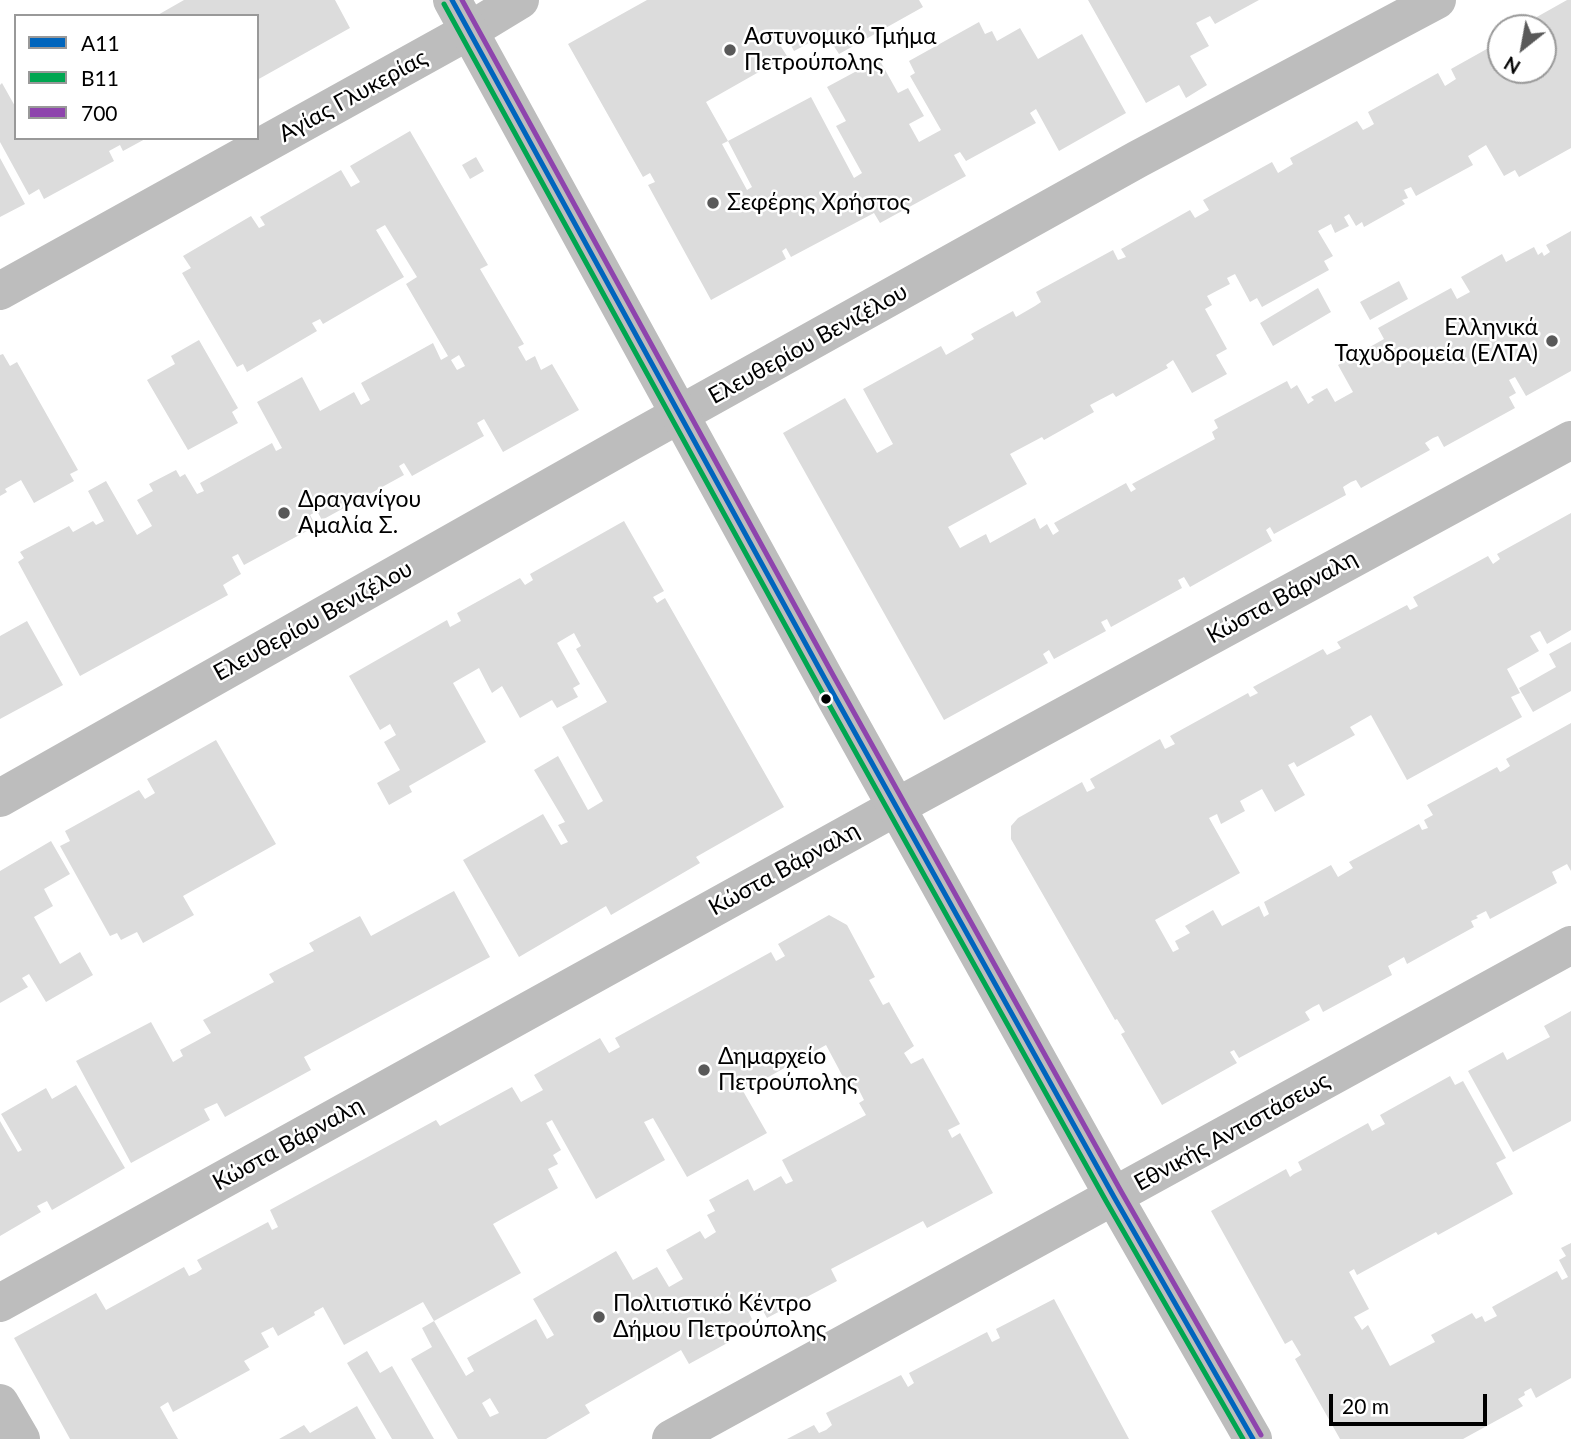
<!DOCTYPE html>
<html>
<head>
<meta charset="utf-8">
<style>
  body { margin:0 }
  #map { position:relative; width:1571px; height:1439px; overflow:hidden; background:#fff; font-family:Lato,sans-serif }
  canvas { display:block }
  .legend { position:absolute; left:14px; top:14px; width:245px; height:126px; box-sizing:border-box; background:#fff; border:2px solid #999; margin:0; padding:9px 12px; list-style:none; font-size:21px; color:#000 }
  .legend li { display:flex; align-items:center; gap:14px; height:35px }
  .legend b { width:35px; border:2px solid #999 }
  .north { position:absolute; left:1487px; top:14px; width:70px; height:70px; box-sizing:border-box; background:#fff; border:2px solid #999; border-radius:50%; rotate:211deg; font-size:19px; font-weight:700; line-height:28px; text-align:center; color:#000 }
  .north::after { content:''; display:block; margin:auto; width:24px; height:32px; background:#595959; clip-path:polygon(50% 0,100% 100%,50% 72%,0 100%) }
  .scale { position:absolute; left:1329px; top:1394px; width:158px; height:32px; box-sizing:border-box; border:4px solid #000; border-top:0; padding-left:9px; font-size:21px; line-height:24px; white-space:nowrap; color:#000; -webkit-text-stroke:5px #fff; paint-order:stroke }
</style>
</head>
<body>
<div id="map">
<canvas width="1571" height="1439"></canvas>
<ul class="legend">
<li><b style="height:9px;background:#0065bd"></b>Α11</li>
<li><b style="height:9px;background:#00a651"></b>Β11</li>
<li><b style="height:9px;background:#8e44ad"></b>700</li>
</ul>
<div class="north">N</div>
<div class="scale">20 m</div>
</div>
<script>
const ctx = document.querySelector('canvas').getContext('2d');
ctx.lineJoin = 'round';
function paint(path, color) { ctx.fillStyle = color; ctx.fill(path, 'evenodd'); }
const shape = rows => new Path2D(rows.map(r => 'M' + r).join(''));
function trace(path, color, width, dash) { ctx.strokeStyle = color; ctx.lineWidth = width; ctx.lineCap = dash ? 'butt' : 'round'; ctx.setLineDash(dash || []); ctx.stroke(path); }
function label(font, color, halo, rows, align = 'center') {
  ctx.font = font + ' Lato,sans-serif'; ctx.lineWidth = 5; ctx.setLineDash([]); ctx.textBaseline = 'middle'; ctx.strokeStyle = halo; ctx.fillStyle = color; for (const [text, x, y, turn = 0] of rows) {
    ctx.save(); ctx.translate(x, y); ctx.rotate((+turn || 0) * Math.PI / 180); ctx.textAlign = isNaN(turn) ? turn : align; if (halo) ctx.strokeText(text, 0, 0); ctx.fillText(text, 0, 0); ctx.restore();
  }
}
paint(shape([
  [184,0,335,0,350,28,257,80,257,16,156,16],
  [647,0,919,0,923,7,839,54,826,34,794,51,788,40,780,45,787,56,706,102,728,141,722,144,747,190,752,187,728,141,811,97,854,178,862,173,836,126,846,121,827,87,879,59,898,93,908,88,924,116,909,124,919,142,941,130,910,76,915,73,909,61,979,22,985,34,992,31,997,41,1020,28,1038,59,1082,34,1126,113,1059,151,1036,109,1030,113,1036,123,966,161,960,152,954,155,966,176,880,223,874,213,791,257,786,248,782,251,786,259,711,300,648,185,655,182,650,173,643,177,568,44],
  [1088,0,1259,0,1215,24,1210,16,1196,23,1209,46,1190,56,1207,85,1186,98,1179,85,1146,103],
  [1567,0,1571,0,1571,148,1519,177,1515,170,1504,176,1486,145,1468,156,1473,165,1416,196,1411,187,1404,190,1408,198,1402,200,1405,204,1364,227,1362,222,1356,226,1349,214,1344,217,1349,226,1335,233,1331,224,1318,231,1333,256,1324,261,1329,270,1262,307,1257,298,1250,302,1235,274,1227,278,1230,284,1207,296,1212,305,1205,309,1227,349,1216,355,1227,374,1192,393,1173,360,1166,365,1168,368,1116,397,1113,393,1090,405,1094,412,1044,440,1042,437,1010,454,1027,484,948,527,960,548,986,534,990,543,1035,518,1040,529,1047,524,1053,535,1059,531,1054,523,1126,483,1131,492,1136,489,1132,484,1215,439,1212,432,1218,428,1214,420,1287,381,1291,389,1297,385,1308,404,1314,400,1311,397,1327,388,1335,402,1353,392,1338,365,1384,339,1378,328,1451,288,1457,299,1470,292,1461,277,1502,254,1506,262,1534,247,1538,255,1542,252,1544,256,1550,252,1546,245,1571,231,1571,371,1526,396,1515,377,1509,380,1516,393,1509,397,1515,408,1444,447,1438,436,1433,438,1425,443,1430,450,1361,488,1356,480,1351,482,1343,487,1346,495,1274,534,1270,527,1266,530,1272,541,1190,587,1184,577,1178,580,1182,588,1111,627,1107,619,1101,622,1106,631,1054,659,1049,650,1043,654,1048,663,944,720,783,433,845,398,877,453,893,444,863,389,941,346,946,355,974,339,971,334,1013,311,1016,317,1035,306,1041,302,1036,292,1113,250,1118,260,1126,257,1121,249,1190,210,1195,218,1209,210,1203,200,1272,162,1278,173,1293,164,1290,158,1357,121,1363,130,1369,127,1374,124,1368,112,1438,73,1445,86,1456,79,1451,69,1501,41,1501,70,1543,70,1543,28,1540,28,1535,18],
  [2,83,16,108,16,138,147,138,123,151,120,145,109,151,114,161,44,199,39,189,29,195,0,142,0,85],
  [410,131,488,265,480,269,524,344,518,347,526,361,535,356,541,370,552,364,579,410,503,452,484,419,477,423,484,436,412,476,404,463,399,466,404,475,322,520,317,511,310,515,316,526,244,565,238,554,232,557,241,574,223,585,228,595,80,676,18,562,24,558,20,552,69,526,73,532,93,521,96,525,104,521,88,491,106,481,137,535,152,526,137,500,153,491,149,484,176,470,180,477,185,474,197,494,204,491,200,483,272,443,276,451,282,448,257,402,302,377,320,411,354,392,361,405,370,400,361,383,433,343,441,360,448,356,406,284,417,277,385,225,376,230,404,277,323,324,320,319,312,323,317,331,247,372,243,364,237,367,182,273,191,268,183,256,251,216,259,228,265,225,260,217,341,170,351,187,360,182,350,166],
  [459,355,465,366,457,370,451,360],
  [476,157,484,171,470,179,462,165],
  [0,158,25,204,0,217],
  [1399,281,1408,299,1370,320,1360,302],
  [1318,288,1331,312,1273,346,1260,323],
  [199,340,238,408,232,412,238,423,188,450,147,380,175,364,171,356],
  [3,354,10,366,17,362,78,470,70,474,74,481,34,503,21,480,5,489,7,492,0,496,0,355],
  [1571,513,1571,630,1547,644,1540,631,1530,636,1539,651,1507,669,1520,693,1511,697,1522,717,1407,780,1371,715,1350,727,1355,735,1297,767,1294,762,1288,765,1305,795,1275,812,1262,789,1240,801,1245,811,1221,824,1217,814,1209,818,1240,873,1155,920,1173,952,1179,949,1175,941,1190,933,1185,926,1213,910,1222,926,1259,906,1264,917,1269,914,1264,902,1331,865,1338,877,1353,868,1349,862,1419,824,1422,830,1428,828,1424,820,1433,815,1427,805,1497,767,1500,772,1504,770,1510,766,1506,759,1571,723,1571,871,1567,864,1552,872,1557,883,1490,919,1486,911,1476,916,1478,918,1471,921,1474,927,1407,964,1404,957,1388,966,1392,975,1323,1012,1319,1004,1313,1007,1305,1012,1310,1020,1239,1058,1234,1050,1230,1052,1237,1063,1162,1105,1121,1034,1125,1032,1117,1019,1115,1020,1011,839,1011,826,1018,818,1082,782,1087,792,1095,788,1090,779,1160,739,1165,749,1175,744,1170,736,1248,693,1250,697,1258,693,1253,687,1323,649,1327,655,1341,648,1337,642,1407,605,1410,610,1418,606,1413,597,1488,556,1493,564,1500,559,1497,554],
  [624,521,664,591,653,597,657,603,665,598,784,807,696,857,700,863,611,915,606,906,519,957,463,860,543,814,561,845,568,842,558,825,565,822,534,770,558,756,588,810,603,801,562,727,607,702,576,649,581,646,574,633,557,643,580,684,573,688,578,697,557,708,552,700,520,718,502,686,492,693,479,668,453,683,486,742,409,786,412,792,389,805,377,783,400,770,384,742,396,735,390,724,380,730,349,676,447,620,450,627,461,621,457,613,520,578,525,585,533,580,530,574],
  [27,621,63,685,0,719,0,636],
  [1571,642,1571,691,1533,712,1519,688,1556,667,1549,654],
  [216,740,276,844,183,896,194,915,143,943,137,932,121,940,117,933,110,936,60,846,70,841,65,831,139,790,145,799,155,793,147,779],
  [51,841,70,874,44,889,53,906,34,917,60,964,80,952,93,975,46,1002,29,974,22,978,28,987,0,1003,0,871],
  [454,891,490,957,304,1057,311,1070,225,1117,217,1103,204,1109,210,1120,131,1163,76,1061,151,1022,173,1062,183,1056,180,1050,211,1033,203,1020,274,982,269,974,314,951,309,943,360,916,371,936],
  [829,915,847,925,875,977,869,980,883,1005,889,1002,914,1046,904,1053,911,1064,923,1058,960,1124,948,1130,952,1138,960,1133,993,1193,927,1228,923,1221,831,1269,837,1281,767,1318,761,1307,749,1313,752,1319,744,1327,734,1328,730,1321,722,1326,731,1341,689,1364,681,1350,585,1405,590,1413,546,1439,458,1439,411,1359,432,1347,422,1328,434,1321,466,1376,474,1371,467,1358,536,1319,547,1339,554,1335,533,1299,616,1251,633,1280,657,1267,669,1287,683,1279,666,1250,700,1231,705,1239,716,1232,707,1215,715,1211,709,1200,748,1179,754,1191,781,1176,786,1184,793,1181,782,1160,866,1115,859,1103,864,1100,857,1086,850,1090,826,1045,743,1091,767,1133,687,1177,653,1118,644,1122,665,1160,596,1199,552,1120,546,1123,561,1150,553,1155,558,1164,548,1169,558,1188,493,1224,521,1273,434,1321,423,1302,344,1345,323,1307,314,1312,315,1315,278,1336,273,1327,261,1333,269,1347,244,1361,250,1370,173,1412,168,1402,160,1407,178,1439,70,1439,14,1338,96,1293,106,1310,184,1267,189,1276,196,1273,202,1269,197,1260,268,1222,272,1230,278,1227,270,1210,436,1120,440,1126,512,1087,521,1102,543,1090,534,1075,600,1038,609,1053,620,1047,615,1038,771,952,776,961,778,960,785,956,778,944],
  [490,1398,499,1413,490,1417,482,1403],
  [1571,1011,1571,1121,1513,1152,1468,1071,1503,1052,1507,1060,1544,1040,1550,1037,1544,1026],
  [1450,1076,1455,1085,1463,1081,1506,1158,1496,1163,1513,1194,1438,1235,1436,1232,1357,1275,1354,1269,1349,1272,1369,1309,1354,1317,1362,1330,1368,1325,1390,1366,1435,1342,1431,1335,1472,1313,1476,1319,1482,1316,1485,1322,1497,1316,1492,1307,1557,1271,1562,1280,1568,1277,1559,1260,1566,1256,1561,1248,1571,1243,1571,1378,1536,1398,1531,1388,1524,1392,1525,1395,1518,1399,1523,1406,1463,1439,1340,1439,1295,1359,1301,1355,1292,1340,1285,1344,1211,1211,1286,1169,1290,1177,1294,1174,1302,1170,1298,1162,1368,1123,1372,1131,1385,1124,1380,1115],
  [76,1085,125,1168,52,1210,47,1201,37,1206,41,1212,0,1236,0,1121,18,1152,22,1150,1,1114,46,1088,52,1099],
  [1054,1299,1129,1439,787,1439,814,1425,819,1433,826,1430,832,1425,826,1413,901,1375,908,1387,914,1383,909,1373,987,1332,992,1342,1000,1338,996,1329],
  [367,1351,380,1373,392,1366,434,1439,392,1439,347,1363],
  [357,1406,376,1439,279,1439,304,1425,310,1433]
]), '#dcdcdc');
trace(shape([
  [0,291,469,31,520,0],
  [0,798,630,442,1138,159,1437,0],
  [0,1303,898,806,1571,440],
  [0,1403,21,1439],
  [671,1439,1571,945]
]), '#bdbdbd', 38);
trace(shape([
  [452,0,825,679,1114,1197,1253,1439]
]), '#bdbdbd', 38);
trace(shape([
  [452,0,825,679,1114,1197,1253,1439]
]), '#0065bd', 5);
trace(shape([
  [444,4,817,683,1106,1201,1243,1439]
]), '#00a651', 5);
trace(shape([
  [462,0,833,675,1122,1193,1261,1435]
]), '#8e44ad', 5);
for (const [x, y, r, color] of [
  [730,50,7,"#595959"],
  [713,203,7,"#595959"],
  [1552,341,7,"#595959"],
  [284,513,7,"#595959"],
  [826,699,6,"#000"],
  [704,1070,7,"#595959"],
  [599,1317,7,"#595959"]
]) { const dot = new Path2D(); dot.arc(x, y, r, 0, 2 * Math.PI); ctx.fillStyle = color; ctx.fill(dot); trace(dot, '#fff', 2.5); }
label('23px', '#000', '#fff', [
  ["Αστυνομικό Τμήμα",744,37],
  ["Πετρούπολης",744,63],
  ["Σεφέρης Χρήστος",727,203],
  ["Ελληνικά",1538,328,"right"],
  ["Ταχυδρομεία (ΕΛΤΑ)",1538,354,"right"],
  ["Δραγανίγου",298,500],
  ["Αμαλία Σ.",298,526],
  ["Δημαρχείο",718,1057],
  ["Πετρούπολης",718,1083],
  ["Πολιτιστικό Κέντρο",613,1304],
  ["Δήμου Πετρούπολης",613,1330]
], 'left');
label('23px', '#000', '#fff', [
  ["Αγίας Γλυκερίας",353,96,-29],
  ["Ελευθερίου Βενιζέλου",808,344,-29],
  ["Κώστα Βάρναλη",1282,597,-29],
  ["Ελευθερίου Βενιζέλου",313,621,-29],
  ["Κώστα Βάρναλη",784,869,-29],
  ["Εθνικής Αντιστάσεως",1232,1132,-29],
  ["Κώστα Βάρναλη",288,1144,-29]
]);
</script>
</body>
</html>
